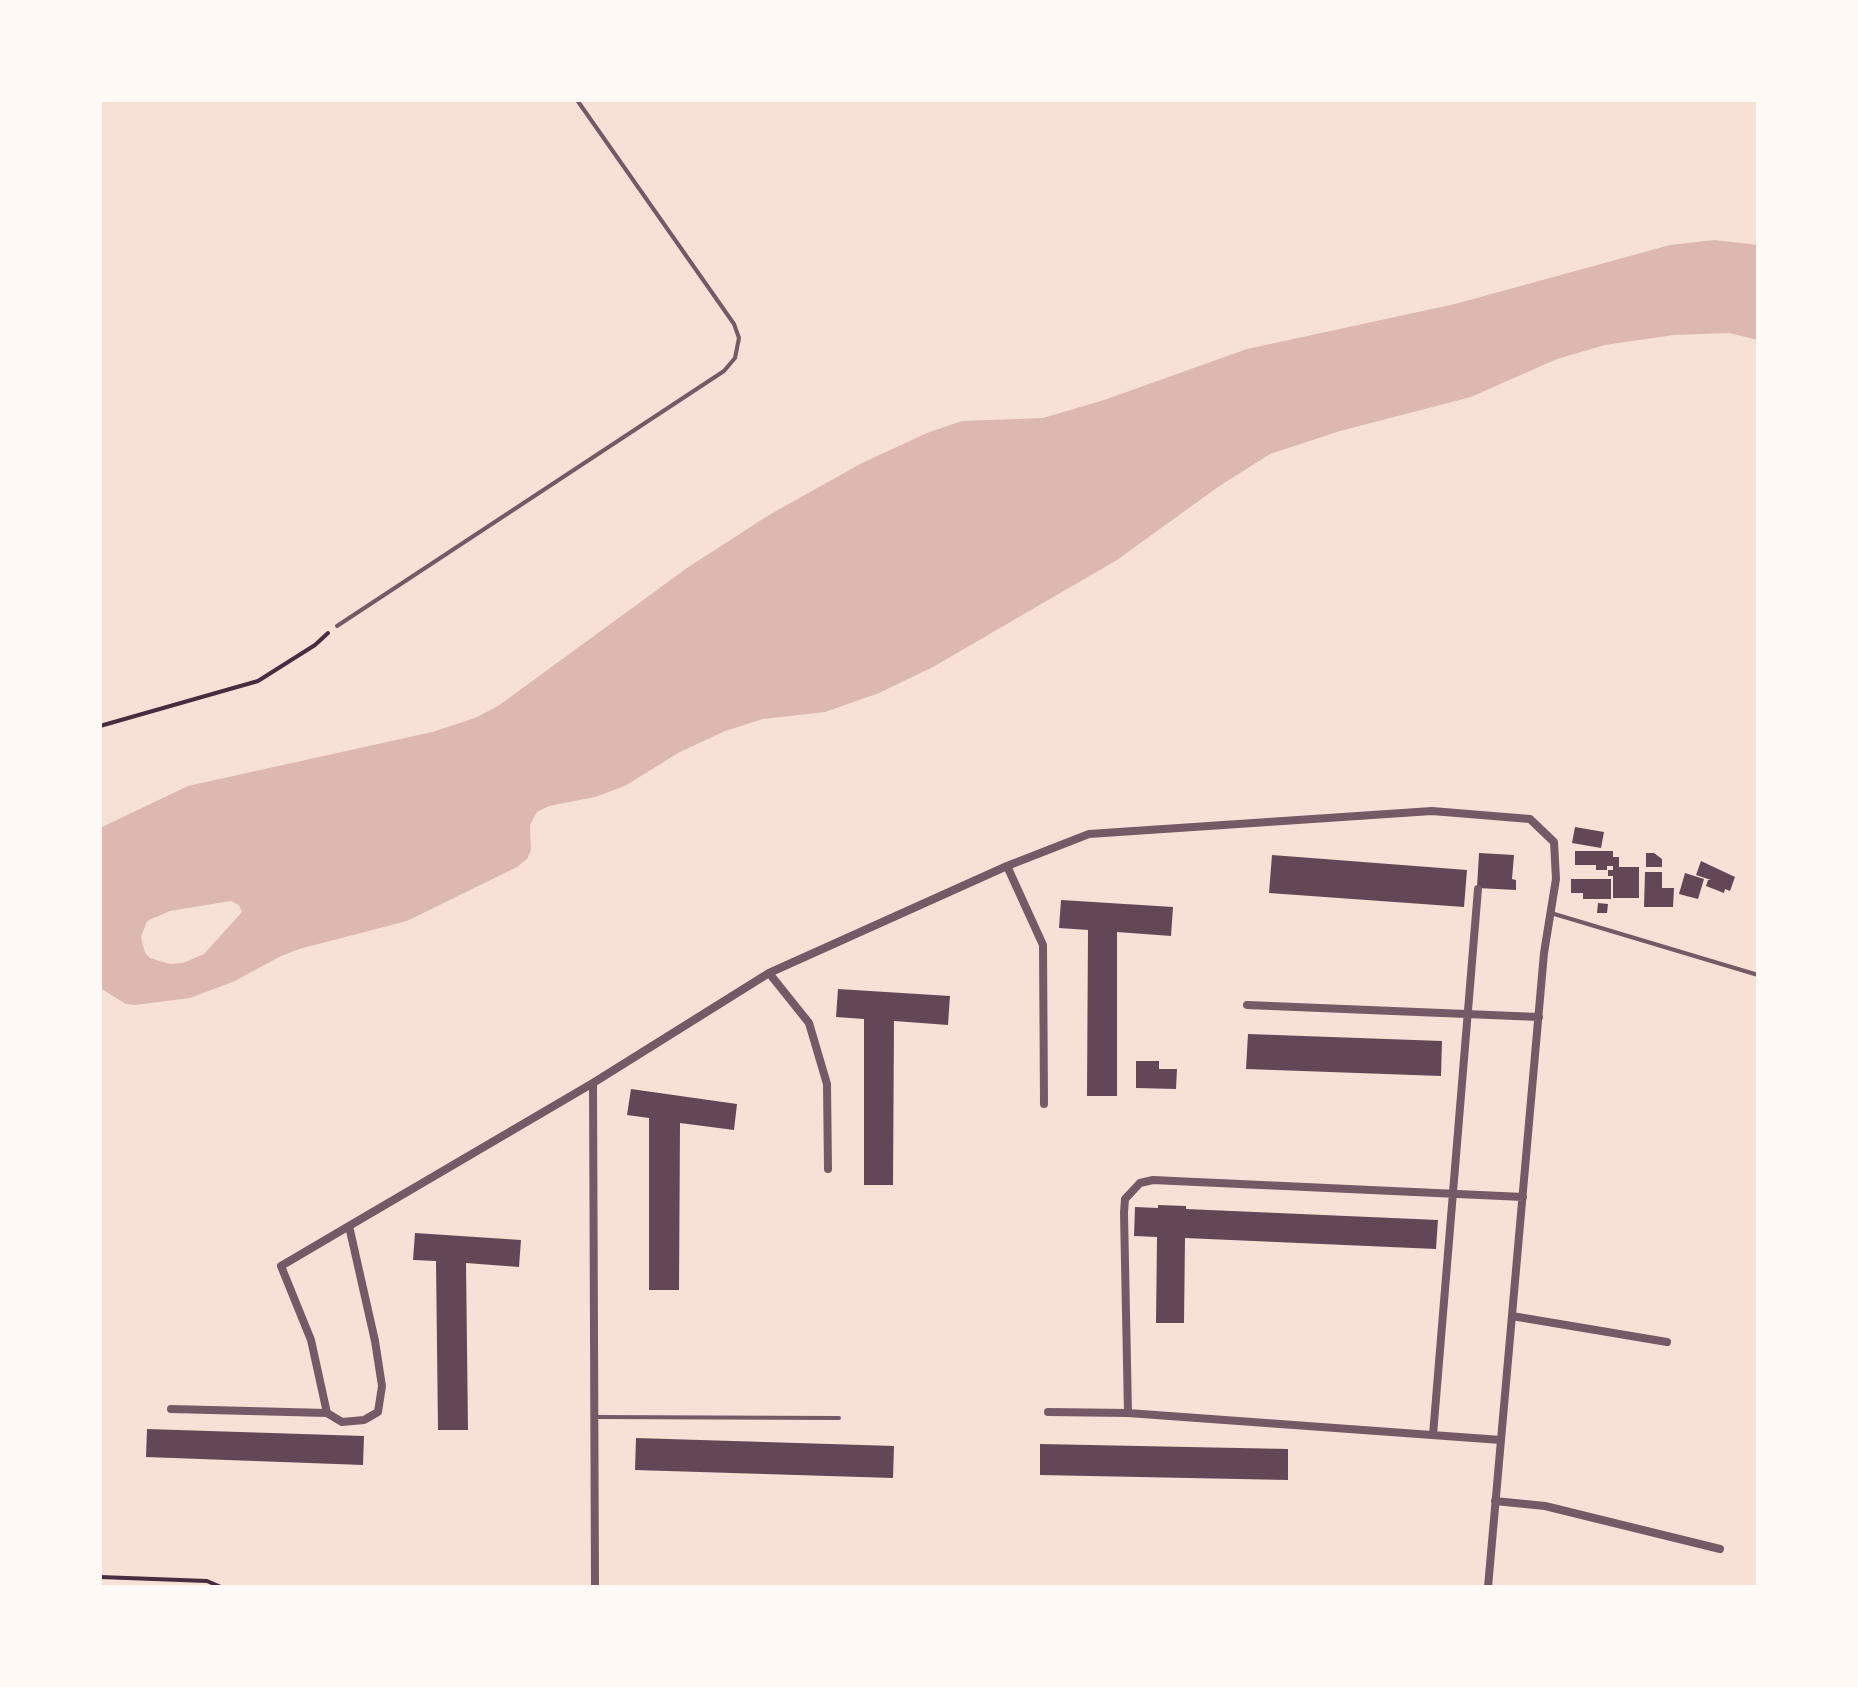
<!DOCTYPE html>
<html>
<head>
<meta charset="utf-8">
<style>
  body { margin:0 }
  #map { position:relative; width:1858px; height:1687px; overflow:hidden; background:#f7e1d7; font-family:"Open Sans",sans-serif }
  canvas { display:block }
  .frame { position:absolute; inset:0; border:102px solid #fffaf5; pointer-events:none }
</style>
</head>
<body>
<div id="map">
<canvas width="1858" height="1687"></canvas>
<div class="frame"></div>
</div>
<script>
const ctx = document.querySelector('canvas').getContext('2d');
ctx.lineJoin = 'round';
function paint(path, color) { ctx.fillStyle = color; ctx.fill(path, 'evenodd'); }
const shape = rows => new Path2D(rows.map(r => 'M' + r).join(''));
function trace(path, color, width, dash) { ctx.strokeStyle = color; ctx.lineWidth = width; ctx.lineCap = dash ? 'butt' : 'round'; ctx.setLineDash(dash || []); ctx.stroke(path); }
paint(shape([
  [1715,240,1758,245,1758,340,1729,333,1674,335,1605,345,1557,359,1471,397,1340,431,1270,454,1218,487,1117,560,933,667,879,693,825,712,763,719,725,731,678,753,625,786,595,797,549,806,537,812,530,825,531,850,527,859,517,867,407,921,299,949,281,956,235,981,190,998,135,1005,126,1004,100,988,100,828,188,786,432,732,475,718,498,706,687,568,769,515,862,463,927,433,962,421,1043,418,1104,400,1247,349,1455,304,1670,245],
  [231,901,239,905,242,912,204,954,183,963,170,964,150,958,145,953,141,937,147,921,170,911]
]), '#dcb8b0');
paint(shape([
  [1575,827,1604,832,1601,848,1572,843],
  [1575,851,1613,851,1613,857,1619,857,1619,867,1639,867,1639,898,1613,898,1613,876,1608,876,1608,870,1613,870,1613,866,1607,866,1607,870,1596,870,1596,865,1575,865],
  [1479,853,1514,855,1512,879,1516,880,1516,890,1477,888],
  [1646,853,1654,853,1662,859,1662,867,1646,867],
  [1272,855,1467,870,1464,907,1269,893],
  [1701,861,1735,877,1730,891,1725,889,1724,893,1706,886,1708,880,1711,880,1696,875],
  [1645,872,1662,872,1662,888,1674,888,1673,907,1644,907],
  [1685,873,1704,879,1698,899,1679,894],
  [1571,879,1611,879,1611,899,1583,899,1583,893,1571,893],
  [1061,900,1173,907,1171,936,1117,932,1117,1096,1087,1096,1088,930,1059,928],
  [1598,903,1608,904,1607,913,1597,913],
  [838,989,950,996,948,1025,894,1021,893,1185,864,1185,864,1019,836,1017],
  [1248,1034,1442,1041,1441,1076,1246,1069],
  [1136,1061,1159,1061,1159,1069,1177,1069,1176,1089,1136,1088],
  [631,1089,737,1104,734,1130,680,1123,679,1290,649,1290,649,1118,627,1115],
  [1158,1205,1186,1206,1186,1209,1438,1220,1436,1249,1185,1238,1184,1323,1156,1323,1157,1237,1134,1236,1135,1207,1158,1208],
  [415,1233,521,1240,519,1267,466,1263,468,1430,438,1430,436,1261,413,1260],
  [147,1429,364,1436,363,1465,146,1457],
  [636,1438,894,1446,893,1478,635,1470],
  [1040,1444,1288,1449,1288,1480,1040,1475]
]), '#644757');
trace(shape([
  [100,726,258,681,315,645,328,633],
  [100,1577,207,1581,221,1587]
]), '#4a2c40', 4);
trace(shape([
  [337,626,724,371,735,358,739,338,734,324,577,100],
  [1551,913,1758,975],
  [594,1417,839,1418]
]), '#755966', 4);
trace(shape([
  [1007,866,1043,945,1044,1104],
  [769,973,809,1023,827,1084,828,1169],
  [1247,1005,1539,1017],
  [593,1083,595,1587],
  [349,1226,375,1341,382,1386,378,1412,364,1420,342,1422,327,1413,311,1340,281,1266,349,1226,593,1083,769,973,1007,866,1089,834,1432,811,1530,819,1554,842,1556,879,1544,953,1488,1587],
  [1512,1316,1667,1342],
  [171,1409,327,1413],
  [1048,1412,1128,1413,1501,1440],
  [1128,1413,1124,1213,1125,1199,1140,1183,1153,1180,1523,1197],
  [1433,1435,1478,889],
  [1495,1501,1545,1506,1720,1549]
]), '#755966', 8);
</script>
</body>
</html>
